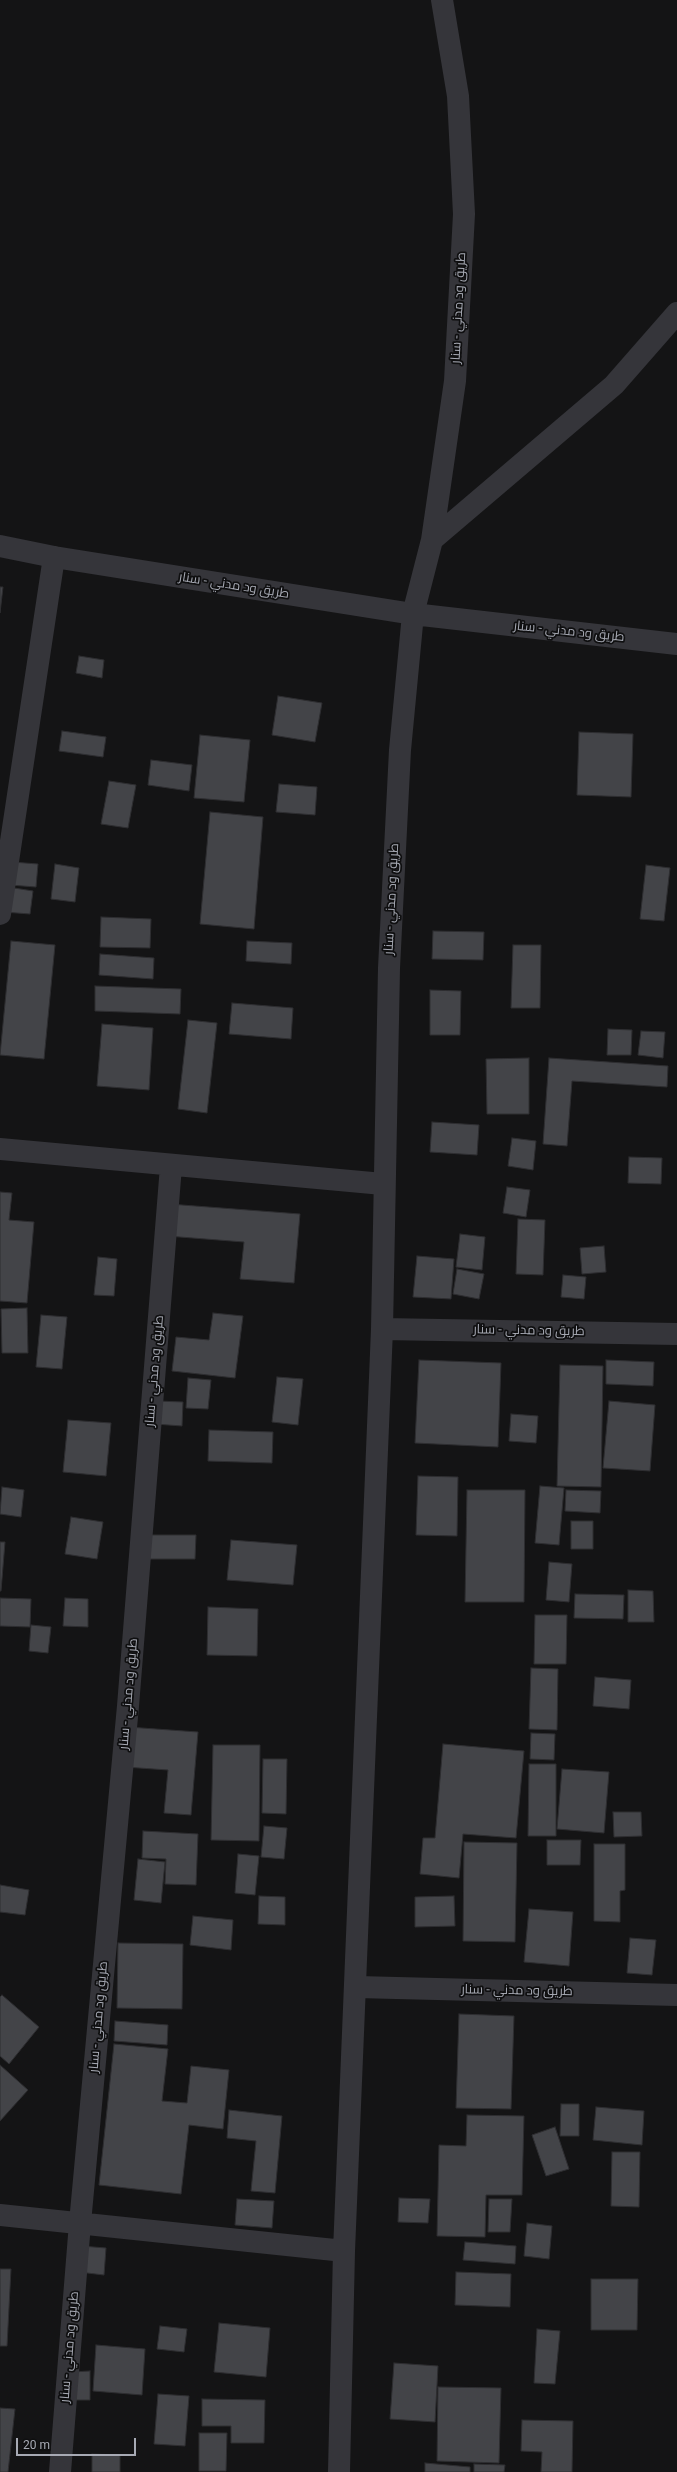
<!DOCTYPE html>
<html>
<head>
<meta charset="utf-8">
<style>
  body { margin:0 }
  #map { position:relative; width:677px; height:2472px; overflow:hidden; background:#141415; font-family:Roboto,sans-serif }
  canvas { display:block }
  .scale { position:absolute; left:16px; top:2438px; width:120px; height:18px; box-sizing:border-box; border:2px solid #a7aab4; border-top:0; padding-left:5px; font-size:12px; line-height:14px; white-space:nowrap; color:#a7aab4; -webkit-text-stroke:3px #0f0f10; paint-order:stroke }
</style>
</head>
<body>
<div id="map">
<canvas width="677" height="2472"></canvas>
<div class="scale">20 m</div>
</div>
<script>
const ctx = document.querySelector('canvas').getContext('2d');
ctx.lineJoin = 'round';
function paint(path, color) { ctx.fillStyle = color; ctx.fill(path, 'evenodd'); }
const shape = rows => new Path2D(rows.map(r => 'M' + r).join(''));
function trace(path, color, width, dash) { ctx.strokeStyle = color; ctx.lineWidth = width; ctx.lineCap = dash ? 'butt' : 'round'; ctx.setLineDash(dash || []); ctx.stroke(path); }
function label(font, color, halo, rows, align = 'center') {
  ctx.font = font + ' Roboto,Cairo,sans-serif'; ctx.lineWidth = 3.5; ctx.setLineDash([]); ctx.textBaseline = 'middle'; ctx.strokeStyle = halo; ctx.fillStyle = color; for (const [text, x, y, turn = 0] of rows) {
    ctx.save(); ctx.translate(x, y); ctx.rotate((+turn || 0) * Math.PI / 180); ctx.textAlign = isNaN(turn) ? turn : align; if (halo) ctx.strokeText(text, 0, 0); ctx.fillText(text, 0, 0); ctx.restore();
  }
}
const building = shape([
  [0,587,3,587,0,613,0,587],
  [79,656,104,660,102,678,76,673,79,656],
  [278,696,322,703,315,742,272,735,278,696],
  [62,731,106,737,103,757,59,751,62,731],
  [579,732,633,734,631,797,577,795,579,732],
  [200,735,250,740,244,802,194,798,200,735],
  [151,760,192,765,189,791,148,785,151,760],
  [109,781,136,785,128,828,101,824,109,781],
  [279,784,317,787,315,815,276,812,279,784],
  [210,812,263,817,254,929,200,924,210,812],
  [12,862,38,864,36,887,10,885,12,862],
  [55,864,79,868,75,902,51,899,55,864],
  [646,865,670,868,664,921,640,919,646,865],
  [8,887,33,891,30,914,4,912,8,887],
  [101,917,151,919,150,948,100,947,101,917],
  [433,931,484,932,483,960,432,959,433,931],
  [11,941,55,945,44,1059,0,1055,11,941],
  [247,941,292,943,291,964,246,961,247,941],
  [513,945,541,945,540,1008,511,1008,513,945],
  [100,954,154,958,153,979,99,975,100,954],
  [95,986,181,989,180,1014,95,1011,95,986],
  [430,990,461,991,460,1035,430,1035,430,990],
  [232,1003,293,1008,291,1039,229,1034,232,1003],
  [188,1020,217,1023,207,1113,178,1109,188,1020],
  [102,1024,153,1028,149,1090,97,1086,102,1024],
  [608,1029,632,1030,631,1055,607,1055,608,1029],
  [641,1031,665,1032,663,1058,638,1055,641,1031],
  [529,1058,529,1114,487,1114,486,1059,529,1058],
  [549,1058,668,1066,667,1087,572,1081,567,1146,543,1144,549,1058],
  [432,1122,479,1125,477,1155,430,1152,432,1122],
  [512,1138,536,1141,533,1170,508,1166,512,1138],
  [629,1157,662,1158,661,1184,628,1183,629,1157],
  [507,1187,530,1190,526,1217,503,1213,507,1187],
  [0,1192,12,1193,9,1220,34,1222,27,1303,0,1301,0,1192],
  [169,1204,300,1214,294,1283,240,1279,244,1242,167,1236,169,1204],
  [518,1219,545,1220,543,1275,516,1274,518,1219],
  [460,1234,485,1237,482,1270,456,1267,460,1234],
  [604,1246,606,1272,582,1274,580,1248,604,1246],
  [417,1256,454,1259,451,1299,413,1297,417,1256],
  [98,1257,117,1259,114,1296,94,1295,98,1257],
  [457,1269,484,1274,479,1299,453,1294,457,1269],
  [563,1275,586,1277,584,1299,561,1297,563,1275],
  [27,1308,28,1353,2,1353,1,1309,27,1308],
  [213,1313,243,1316,235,1378,172,1371,176,1337,209,1340,213,1313],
  [41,1315,67,1317,62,1369,36,1367,41,1315],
  [419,1360,501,1363,498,1447,415,1443,419,1360],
  [606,1360,654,1362,653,1386,606,1384,606,1360],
  [560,1365,603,1366,601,1487,557,1486,560,1365],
  [277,1377,303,1379,298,1425,272,1422,277,1377],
  [188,1378,211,1380,208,1409,186,1408,188,1378],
  [157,1401,183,1402,182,1426,155,1424,157,1401],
  [609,1401,655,1405,650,1471,603,1468,609,1401],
  [511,1414,538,1416,536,1443,509,1441,511,1414],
  [68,1420,111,1423,106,1476,63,1472,68,1420],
  [209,1430,273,1432,272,1463,208,1461,209,1430],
  [418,1476,458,1477,457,1536,416,1535,418,1476],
  [540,1486,564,1488,559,1545,535,1543,540,1486],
  [2,1487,24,1490,21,1517,0,1514,2,1487],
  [467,1490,525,1490,524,1602,465,1602,467,1490],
  [566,1490,601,1491,600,1513,565,1511,566,1490],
  [71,1517,103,1522,97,1559,65,1554,71,1517],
  [571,1521,593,1521,593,1549,571,1549,571,1521],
  [144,1535,196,1535,195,1559,144,1559,144,1535],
  [231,1540,297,1545,293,1585,227,1580,231,1540],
  [0,1542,5,1542,1,1591,0,1591,0,1542],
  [549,1562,572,1564,569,1602,546,1600,549,1562],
  [628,1590,653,1591,654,1622,628,1622,628,1590],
  [575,1594,624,1595,623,1619,574,1618,575,1594],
  [0,1598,31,1599,30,1627,0,1626,0,1598],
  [65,1598,88,1599,88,1627,63,1626,65,1598],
  [208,1607,258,1609,257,1656,207,1655,208,1607],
  [535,1615,567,1615,566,1664,534,1664,535,1615],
  [31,1625,51,1627,48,1653,29,1651,31,1625],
  [531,1668,558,1669,557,1730,529,1729,531,1668],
  [595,1677,631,1680,629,1709,593,1706,595,1677],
  [128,1727,198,1732,191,1815,164,1813,168,1770,125,1767,128,1727],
  [531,1733,555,1734,554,1760,530,1759,531,1733],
  [443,1744,524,1751,516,1838,463,1834,459,1878,420,1874,423,1838,435,1838,443,1744],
  [213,1745,260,1745,259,1841,211,1840,213,1745],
  [263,1759,287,1759,286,1814,262,1813,263,1759],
  [529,1764,556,1764,556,1836,528,1836,529,1764],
  [562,1769,609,1772,604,1833,557,1829,562,1769],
  [613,1812,641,1812,642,1836,614,1837,613,1812],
  [264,1826,287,1828,284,1859,261,1857,264,1826],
  [143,1831,198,1834,196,1885,165,1884,166,1859,142,1858,143,1831],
  [547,1840,581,1840,580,1865,547,1865,547,1840],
  [464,1842,517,1843,515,1942,463,1941,464,1842],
  [594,1844,625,1844,625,1890,620,1891,620,1922,594,1921,594,1844],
  [238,1854,259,1856,255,1895,235,1893,238,1854],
  [138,1859,165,1862,161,1903,134,1900,138,1859],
  [0,1885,29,1890,25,1915,0,1912,0,1885],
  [259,1896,285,1897,285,1925,258,1924,259,1896],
  [454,1896,455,1926,415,1927,415,1897,454,1896],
  [529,1909,573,1912,569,1966,524,1962,529,1909],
  [193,1916,233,1920,231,1950,190,1945,193,1916],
  [630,1938,656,1940,652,1975,627,1973,630,1938],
  [118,1943,183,1944,182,2009,117,2008,118,1943],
  [2,1995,39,2027,9,2064,0,2056,0,1997,2,1995],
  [459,2014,514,2016,511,2109,456,2108,459,2014],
  [115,2021,168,2025,167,2045,114,2041,115,2021],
  [114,2044,168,2049,162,2101,187,2103,191,2066,229,2070,223,2129,189,2125,181,2194,99,2185,114,2044],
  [0,2065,28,2090,0,2121,0,2065],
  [561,2104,579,2104,579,2136,560,2136,561,2104],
  [596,2107,644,2111,642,2145,593,2140,596,2107],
  [229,2110,282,2116,275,2193,251,2191,256,2141,227,2138,229,2110],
  [467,2115,524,2116,522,2195,486,2195,485,2237,437,2236,439,2145,466,2146,467,2115],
  [555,2127,569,2169,546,2176,532,2135,555,2127],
  [612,2152,640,2152,639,2207,611,2206,612,2152],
  [399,2198,430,2199,428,2223,398,2222,399,2198],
  [237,2199,274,2201,272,2228,235,2225,237,2199],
  [489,2199,512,2199,510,2232,488,2232,489,2199],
  [527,2223,552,2226,549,2259,524,2256,527,2223],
  [465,2242,516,2246,515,2264,463,2260,465,2242],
  [81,2246,106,2248,104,2275,79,2272,81,2246],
  [0,2269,11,2269,7,2346,0,2346,0,2269],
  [456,2272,511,2274,510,2307,455,2305,456,2272],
  [591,2279,638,2279,637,2330,591,2330,591,2279],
  [219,2323,270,2328,266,2377,214,2372,219,2323],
  [160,2326,187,2329,184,2352,157,2349,160,2326],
  [537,2329,560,2331,555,2384,534,2383,537,2329],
  [96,2345,145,2349,142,2395,93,2391,96,2345],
  [394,2363,438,2366,435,2422,390,2419,394,2363],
  [90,2371,90,2400,72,2400,72,2372,90,2371],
  [438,2387,501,2388,499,2463,437,2461,438,2387],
  [158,2394,189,2396,185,2446,154,2444,158,2394],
  [202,2399,265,2400,264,2443,231,2443,231,2426,202,2426,202,2399],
  [0,2408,15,2409,8,2472,0,2472,0,2408],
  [522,2420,573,2421,572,2472,541,2472,542,2452,521,2451,522,2420],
  [199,2433,227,2433,226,2471,199,2471,199,2433],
  [92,2454,120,2455,120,2472,92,2472,92,2454],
  [425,2463,470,2467,470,2472,425,2472,425,2463],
  [474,2464,505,2465,504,2472,474,2472,474,2464]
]);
paint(building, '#434448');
trace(building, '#2e2e31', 1);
trace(shape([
  [432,540,614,385,677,313],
  [0,546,54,557,413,614,677,644],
  [0,914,54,557],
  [0,1149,383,1184],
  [382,1329,677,1334],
  [357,1987,677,1995],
  [0,2215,344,2251],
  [60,2472,80,2223,128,1706,171,1166],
  [339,2472,344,2251,382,1329,389,968,400,750,413,614,432,540,455,381,464,214,458,96,442,0]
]), '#35353a', 22);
label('13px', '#a7aab4', '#0f0f10', [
  ["طريق ود مدني - سنار",459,308,-87],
  ["طريق ود مدني - سنار",234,586,9],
  ["طريق ود مدني - سنار",569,632,6],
  ["طريق ود مدني - سنار",392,899,-87],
  ["طريق ود مدني - سنار",529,1331,1],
  ["طريق ود مدني - سنار",155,1371,-85],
  ["طريق ود مدني - سنار",129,1694,-85],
  ["طريق ود مدني - سنار",517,1991,1],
  ["طريق ود مدني - سنار",99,2017,-85],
  ["طريق ود مدني - سنار",70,2347,-85]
]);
</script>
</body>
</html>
